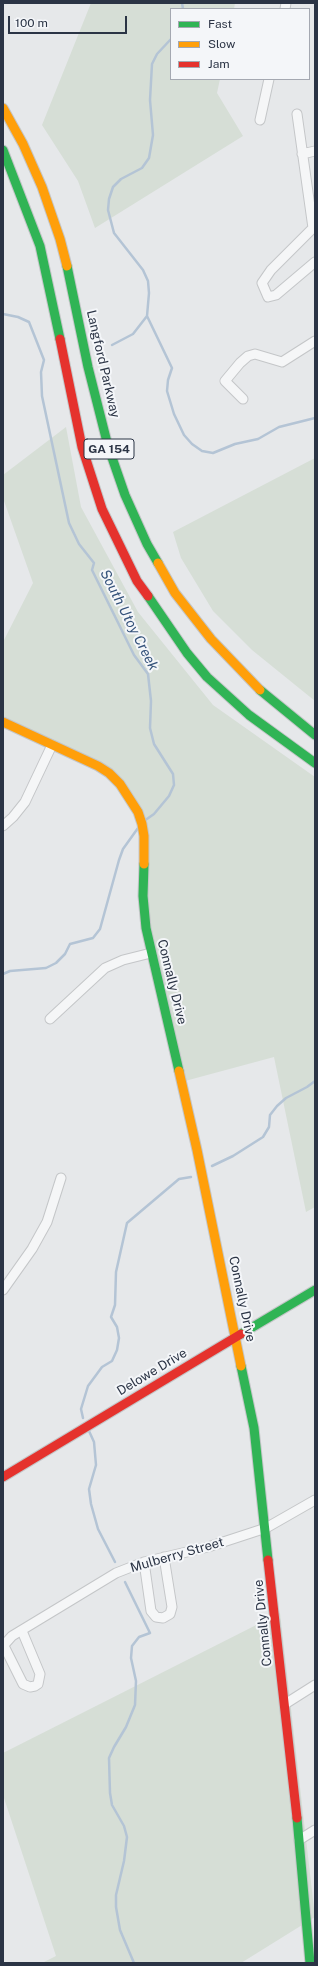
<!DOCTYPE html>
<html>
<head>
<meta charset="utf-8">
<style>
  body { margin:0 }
  #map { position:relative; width:318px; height:1966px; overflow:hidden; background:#e6e8ea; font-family:"Public Sans",sans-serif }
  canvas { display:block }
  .frame { position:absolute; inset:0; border:4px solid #2b3445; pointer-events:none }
  .legend { position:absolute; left:170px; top:8px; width:140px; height:72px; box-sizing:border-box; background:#f4f6f9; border:1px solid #a4a8b1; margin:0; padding:5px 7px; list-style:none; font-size:12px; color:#2b3445 }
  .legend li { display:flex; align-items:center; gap:8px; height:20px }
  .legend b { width:20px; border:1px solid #a4a8b1 }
  .scale { position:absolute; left:8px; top:16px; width:119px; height:18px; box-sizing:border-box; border:2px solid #2b3445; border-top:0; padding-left:5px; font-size:12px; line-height:14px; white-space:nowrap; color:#2b3445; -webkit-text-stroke:3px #f4f6f9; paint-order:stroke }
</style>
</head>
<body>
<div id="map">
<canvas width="318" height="1966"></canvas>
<div class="frame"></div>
<ul class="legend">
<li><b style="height:5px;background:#30b455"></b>Fast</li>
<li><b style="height:5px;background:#ff9f0a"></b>Slow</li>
<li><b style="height:5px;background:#e5322d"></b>Jam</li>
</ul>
<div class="scale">100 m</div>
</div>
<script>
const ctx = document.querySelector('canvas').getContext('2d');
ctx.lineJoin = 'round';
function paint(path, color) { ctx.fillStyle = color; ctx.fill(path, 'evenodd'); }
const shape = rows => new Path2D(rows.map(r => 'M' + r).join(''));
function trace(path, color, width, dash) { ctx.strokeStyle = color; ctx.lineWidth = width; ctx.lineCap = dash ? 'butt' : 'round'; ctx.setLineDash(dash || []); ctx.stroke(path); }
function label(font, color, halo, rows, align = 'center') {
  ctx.font = font + ' "Public Sans",sans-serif'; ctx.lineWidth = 4; ctx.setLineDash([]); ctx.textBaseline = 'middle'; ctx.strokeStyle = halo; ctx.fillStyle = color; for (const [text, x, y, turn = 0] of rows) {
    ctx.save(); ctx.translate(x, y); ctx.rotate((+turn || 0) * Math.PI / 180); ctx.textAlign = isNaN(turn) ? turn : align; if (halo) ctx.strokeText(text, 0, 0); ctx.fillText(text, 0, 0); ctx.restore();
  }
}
paint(shape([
  [91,3,235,3,234,9,171,9,171,79,220,79,217,93,243,136,95,228,78,181,42,125],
  [66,427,81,507,138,612,213,705,315,777,315,1207,306,1212,274,1057,185,1081,151,946,143,814,111,771,3,724,3,642,33,583,3,498,3,475],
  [315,458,315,701,252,650,213,611,181,558,173,532],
  [280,1613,315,1917,241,1963,42,1963,56,1956,3,1795,3,1753]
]), '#d6ded6');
trace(shape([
  [182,3,183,9],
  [3,314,18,317,29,322,44,360],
  [147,316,172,368,168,380,167,391,174,414,184,435,192,444,202,451,213,453,235,444,258,439,279,427,315,418],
  [112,345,133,334,147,316,149,293,148,281,143,270,114,233,108,210,109,199,113,187,121,179,142,168,149,158,153,135,150,100,152,64,157,54,171,39],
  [44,360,41,372,42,396,69,523,79,544,94,563,92,570,134,655,148,674,151,701,150,728,154,744,173,774,174,785,169,796,154,814,144,821],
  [3,974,10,971,46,968,56,963,65,954,70,944,93,938,100,929,119,860,123,849,138,828],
  [212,1166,233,1156,263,1137,269,1127,270,1115,277,1106,286,1098,307,1087,315,1081],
  [83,1418,81,1409,88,1386,102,1367,112,1361,117,1350,119,1338,117,1327,111,1317,115,1305,116,1272,127,1223,179,1179,191,1177],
  [89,1431,94,1442,96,1465,89,1489,91,1504,98,1529,115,1562],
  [125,1582,150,1633,139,1637,132,1646,131,1658,136,1681,135,1705,126,1727,114,1747,109,1758,110,1793,112,1805,124,1826,127,1837,124,1861,116,1895,116,1907,120,1930,134,1963]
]), '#b4c4d5', 2.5);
const street = shape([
  [285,9,286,3],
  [297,114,313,228,271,270,262,283,268,297,276,295,315,262],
  [260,120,269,79],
  [302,154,315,151],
  [243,399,225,381,240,363,248,356,255,354,282,362,315,341],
  [3,826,13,817,25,802,52,745],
  [50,1019,105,968,123,960,151,953],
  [3,1290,32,1249,47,1222,61,1178],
  [144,1562,151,1611,156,1617,163,1618,170,1614,172,1607,164,1557],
  [3,1644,23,1684,30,1687,35,1686,38,1684,40,1674,22,1631],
  [3,1646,12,1636,116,1573,144,1562,208,1547,266,1528,315,1500],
  [285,1704,315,1685],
  [299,1840,315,1830]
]);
const fast = shape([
  [3,150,40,246,60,339],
  [67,266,88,367,108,446,125,495,147,544,158,563],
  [148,596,187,653,207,677,249,715,315,763],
  [260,690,315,735],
  [144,864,143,896,146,928,179,1071],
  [241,1334,315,1290],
  [241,1366,254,1428,268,1560],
  [297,1818,310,1963]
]);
const slow = shape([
  [3,108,23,144,42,187,60,239,67,266],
  [158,563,175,593,211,639,260,690],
  [3,722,98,766,109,773,120,784,138,812,142,824,144,836,144,864],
  [179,1071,197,1150,241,1366]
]);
const jam = shape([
  [60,339,82,447,102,509,137,581,148,596],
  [3,1477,241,1334],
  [268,1560,297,1818]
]);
trace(street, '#c4c6c8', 11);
trace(fast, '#c4c6c8', 11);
trace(slow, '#c4c6c8', 11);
trace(jam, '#c4c6c8', 11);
trace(street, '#f5f6f7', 9);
trace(fast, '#30b455', 9);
trace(slow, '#ff9f0a', 9);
trace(jam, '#e5322d', 9);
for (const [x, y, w] of [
  [109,449,50]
]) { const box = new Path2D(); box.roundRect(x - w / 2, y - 10, w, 20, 3); ctx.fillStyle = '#f4f6f9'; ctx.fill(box); trace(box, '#2b3445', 1); }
label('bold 12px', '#2b3445', null, [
  ["GA 154",109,449]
]);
label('13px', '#2b3445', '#f4f6f9', [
  ["Langford Parkway",103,364,77],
  ["Connally Drive",172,982,76],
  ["Connally Drive",242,1299,78],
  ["Delowe Drive",152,1372,-31],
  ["Mulberry Street",177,1555,-16],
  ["Connally Drive",263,1623,-96]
]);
label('italic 14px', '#34527a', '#f4f6f9', [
  ["South Utoy Creek",129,620,63]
]);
</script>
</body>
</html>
